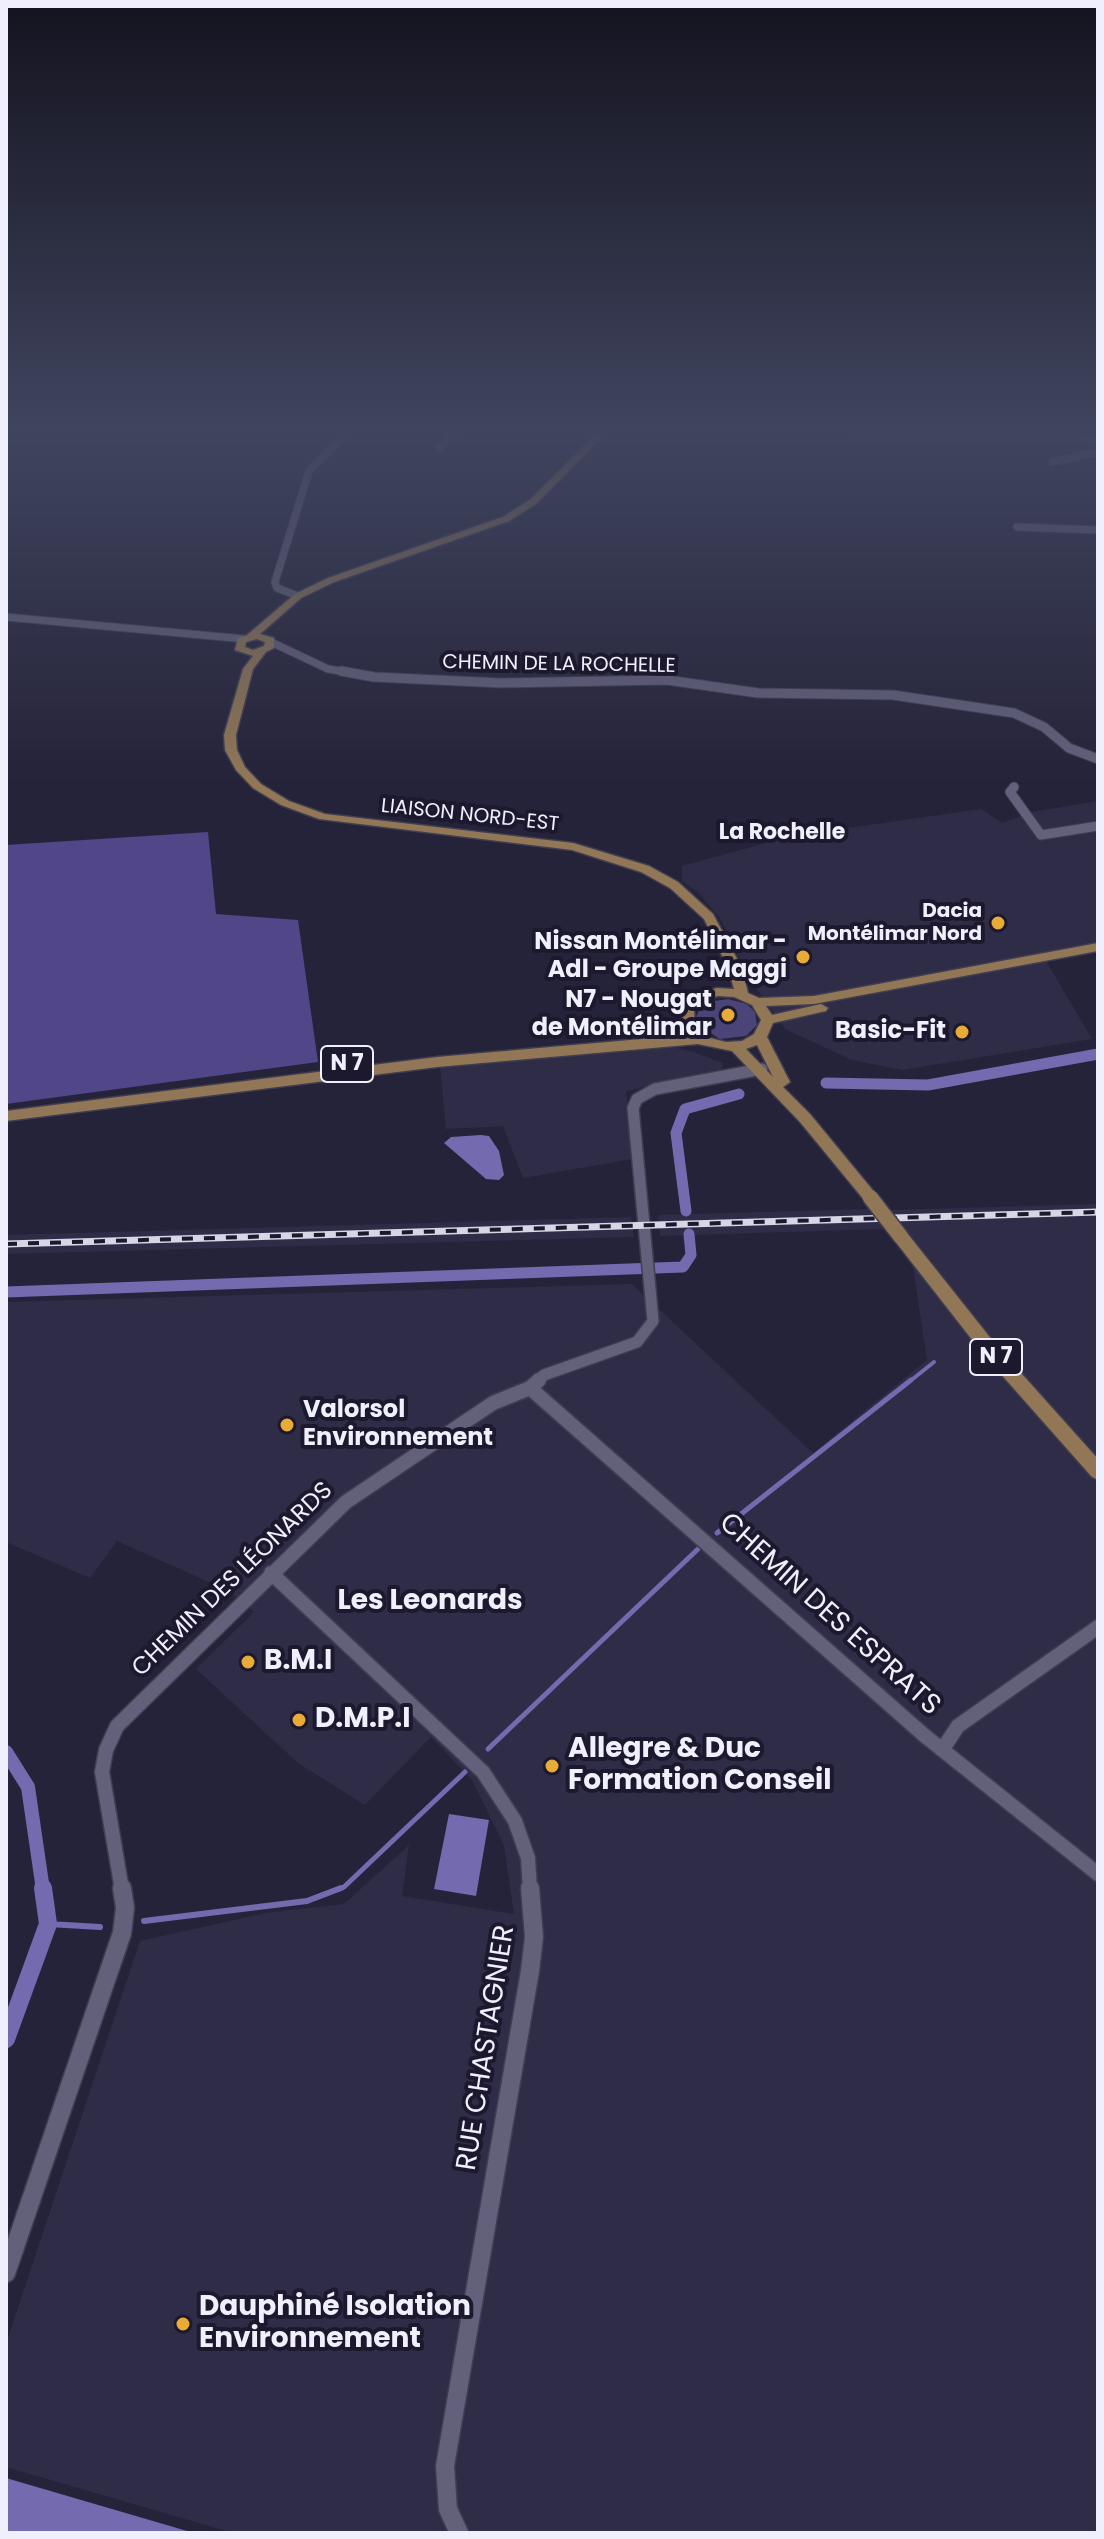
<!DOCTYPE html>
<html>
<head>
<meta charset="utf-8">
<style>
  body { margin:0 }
  #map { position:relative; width:1104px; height:2539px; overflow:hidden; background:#252339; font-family:Poppins,sans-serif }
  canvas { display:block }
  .frame { position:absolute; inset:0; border:8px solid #efeffe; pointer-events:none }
</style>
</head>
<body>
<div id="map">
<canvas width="1104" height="2539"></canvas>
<div class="frame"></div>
</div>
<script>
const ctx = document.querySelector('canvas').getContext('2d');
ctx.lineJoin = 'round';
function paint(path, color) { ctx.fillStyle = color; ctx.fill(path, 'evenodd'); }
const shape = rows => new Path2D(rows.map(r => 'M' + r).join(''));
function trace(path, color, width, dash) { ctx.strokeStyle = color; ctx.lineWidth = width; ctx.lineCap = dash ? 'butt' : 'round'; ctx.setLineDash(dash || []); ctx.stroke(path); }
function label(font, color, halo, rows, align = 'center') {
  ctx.font = font + ' Poppins,sans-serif'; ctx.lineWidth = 8; ctx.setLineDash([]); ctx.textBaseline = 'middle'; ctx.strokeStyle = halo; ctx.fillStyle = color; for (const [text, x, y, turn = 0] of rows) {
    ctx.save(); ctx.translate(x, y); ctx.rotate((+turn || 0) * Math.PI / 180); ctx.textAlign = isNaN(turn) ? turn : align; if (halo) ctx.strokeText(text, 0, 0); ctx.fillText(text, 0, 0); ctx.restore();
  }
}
paint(shape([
  [1098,801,1098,944,1042,954,1092,1039,902,1070,852,1060,785,1029,750,979,720,918,698,892,682,881,682,866,792,836,981,809,1002,823,1032,812],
  [666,1046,691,1051,723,1063,722,1070,626,1091,632,1159,523,1178,503,1126,446,1129,440,1065],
  [1098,1204,1098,2533,233,2533,6,2467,6,2344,140,1941,266,1913,344,1904,409,1845,402,1896,514,1914,504,1845,472,1780,431,1737,365,1805,298,1763,196,1669,254,1612,229,1591,117,1541,90,1578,6,1542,6,1302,632,1284,813,1453,927,1360,908,1234,888,1210],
  [869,1209,884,1229,660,1236,658,1215],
  [631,1217,634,1237,6,1254,6,1235]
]), '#2f2c48');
paint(shape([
  [728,999,747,1004,755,1012,757,1025,746,1036,720,1039,699,1026,696,1017,700,1008,708,1002]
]), '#4b4479');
paint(shape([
  [208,832,216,914,298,920,318,1062,6,1104,6,845]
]), '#504688');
paint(shape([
  [481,1135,489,1136,499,1151,504,1175,499,1180,486,1179,444,1143,451,1137],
  [449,1814,489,1820,476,1896,434,1889],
  [6,2478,194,2533,6,2533]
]), '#736aaf');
trace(shape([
  [909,1382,934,1362]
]), '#736aaf', 4);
trace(shape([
  [717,1533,911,1380],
  [488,1749,698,1549],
  [336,1890,344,1887,465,1772]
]), '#736aaf', 5);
trace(shape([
  [144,1921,307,1901,341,1888],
  [48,1924,100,1927]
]), '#736aaf', 6);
trace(shape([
  [826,1083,928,1085,1098,1054],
  [686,1211,676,1133,685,1109,739,1094],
  [6,1292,683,1267,691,1255,689,1234]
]), '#736aaf', 11);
trace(shape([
  [6,1752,28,1787,43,1890]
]), '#736aaf', 14);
trace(shape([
  [6,2039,48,1924,43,1888]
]), '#736aaf', 18);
const minorFar4 = shape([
  [846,429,1028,433],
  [1022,430,1098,441],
  [439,448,460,429],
  [1052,462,1098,452],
  [1017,527,1098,530],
  [298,596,277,588,275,582,309,471,350,430],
  [6,617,245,639],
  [271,642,328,669,353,673]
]);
const minorFar3 = shape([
  [341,671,374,677,501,683,667,680,758,693,893,695,1014,713,1044,727,1069,748,1098,759],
  [1014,787,1010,792,1041,835,1098,826]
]);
const minorFar2 = shape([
  [537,1382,544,1375,637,1342,653,1321,633,1108,637,1099,655,1089,762,1069]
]);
const minorFar1 = shape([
  [530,1388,925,1736,1098,1874],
  [271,1573,483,1772,515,1821,528,1858,530,1890],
  [942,1750,958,1726,1098,1627],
  [122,1890,102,1772,106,1750,117,1726,346,1502,493,1403,530,1388,539,1380]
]);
const minor = shape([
  [6,2273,122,1933,125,1908,122,1888],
  [459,2533,448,2509,445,2466,530,1971,534,1937,530,1888]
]);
const major = shape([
  [601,429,610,429,537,503,509,521,334,582,301,598,260,634,274,638,274,648,266,652,253,669,236,735,237,750,245,767,261,784,289,801,325,814,573,843,649,866,678,882,713,914,742,968,748,993,759,998,814,996,1098,943,1098,951,814,1004,766,1006,772,1015,821,1004,828,1008,826,1011,773,1023,767,1037,790,1082,783,1087,810,1114,875,1193,878,1197,875,1201,870,1203,865,1201,800,1122,732,1051,698,1044,437,1067,6,1121,6,1111,437,1057,653,1038,647,1034,649,1031,679,1020,680,1009,693,995,717,988,734,989,728,968,704,919,670,888,641,872,572,850,319,819,281,805,253,788,236,770,225,750,224,735,243,669,253,656,235,650,238,638,246,636,295,594,328,578,503,517,531,499,601,429],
  [257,639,265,642,264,646,253,650,245,647,246,642,257,639],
  [718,996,734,997,752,1005,761,1020,754,1034,742,1041,726,1042,710,1038,695,1027,694,1010,703,1001,718,996],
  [683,1029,688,1035,656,1038,683,1029],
  [757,1045,773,1077,746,1049,757,1045],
  [901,1231,907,1233,996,1345,1098,1459,1098,1480,1092,1477,984,1355,895,1241,893,1237,901,1231]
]);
trace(minorFar4, '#403d50', 9);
trace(minorFar3, '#403d50', 11);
trace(minorFar2, '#403d50', 14);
trace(minorFar1, '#403d50', 17);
trace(minor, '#403d50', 21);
trace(major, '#403d50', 3);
trace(minorFar4, '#62607a', 7);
trace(minorFar3, '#62607a', 9);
trace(minorFar2, '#62607a', 11);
trace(minorFar1, '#62607a', 14);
trace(minor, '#62607a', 18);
paint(major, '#917755');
const rail = shape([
  [6,1244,1098,1212]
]);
trace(rail, '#d6d6e5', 7);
trace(rail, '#1c192e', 4, [11]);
const majorBridge = shape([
  [870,1197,901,1237]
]);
trace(majorBridge, '#403d50', 18, []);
trace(majorBridge, '#917755', 15);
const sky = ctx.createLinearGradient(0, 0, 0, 785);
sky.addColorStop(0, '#14131f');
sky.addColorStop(0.55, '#40455f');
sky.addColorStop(1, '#40455f00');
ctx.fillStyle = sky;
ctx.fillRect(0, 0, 1104, 785);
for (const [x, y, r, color] of [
  [998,923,8,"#e8ab37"],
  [803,957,8,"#e8ab37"],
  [728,1015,8,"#e8ab37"],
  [962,1032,8,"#e8ab37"],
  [287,1425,8,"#e8ab37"],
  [248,1662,8,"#e8ab37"],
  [299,1720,8,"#e8ab37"],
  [552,1766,8,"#e8ab37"],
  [183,2324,8,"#e8ab37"]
]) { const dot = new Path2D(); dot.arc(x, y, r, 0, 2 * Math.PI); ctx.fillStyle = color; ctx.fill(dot); trace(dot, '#1c192e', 3); }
label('20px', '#efeffe', '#1c192e', [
  ["CHEMIN DE LA ROCHELLE",559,665,1],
  ["LIAISON NORD-EST",470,816,6]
]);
label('bold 20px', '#efeffe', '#1c192e', [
  ["Dacia",982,912],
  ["Montélimar Nord",982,935]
], 'right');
label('bold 22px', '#efeffe', '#1c192e', [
  ["La Rochelle",782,833]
]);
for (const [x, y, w] of [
  [347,1064,52],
  [996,1357,52]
]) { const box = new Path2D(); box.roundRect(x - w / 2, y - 18, w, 36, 6); ctx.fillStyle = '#1c192e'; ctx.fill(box); trace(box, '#efeffe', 2); }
label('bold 22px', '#efeffe', null, [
  ["N 7",347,1064],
  ["N 7",996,1357]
]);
label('bold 24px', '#efeffe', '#1c192e', [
  ["Nissan Montélimar -",787,943],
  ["Adl - Groupe Maggi",787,971],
  ["N7 - Nougat",712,1001],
  ["de Montélimar",712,1029],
  ["Basic-Fit",946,1032],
  ["Valorsol",303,1411,"left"],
  ["Environnement",303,1439,"left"]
], 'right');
label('24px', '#efeffe', '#1c192e', [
  ["CHEMIN DES LÉONARDS",233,1580,-44]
]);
label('bold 28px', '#efeffe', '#1c192e', [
  ["Les Leonards",430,1602]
]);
label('28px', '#efeffe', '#1c192e', [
  ["CHEMIN DES ESPRATS",829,1615,42],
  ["RUE CHASTAGNIER",487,2048,-81]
]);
label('bold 28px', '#efeffe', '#1c192e', [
  ["B.M.I",264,1662],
  ["D.M.P.I",315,1720],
  ["Allegre & Duc",568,1750],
  ["Formation Conseil",568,1782],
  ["Dauphiné Isolation",199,2308],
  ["Environnement",199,2340]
], 'left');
</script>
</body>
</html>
